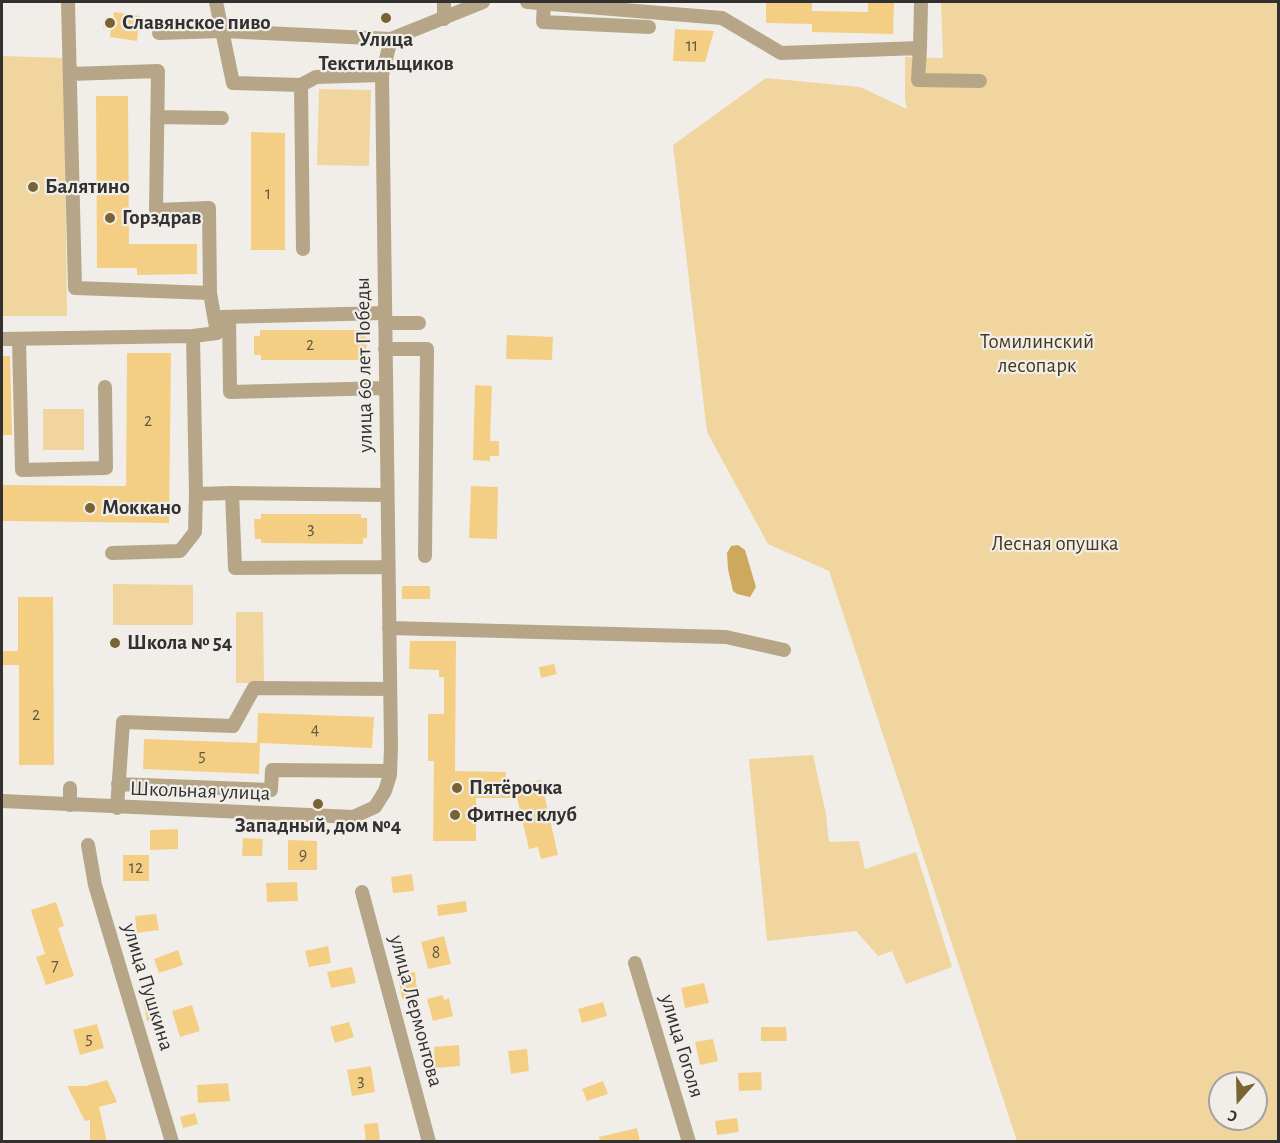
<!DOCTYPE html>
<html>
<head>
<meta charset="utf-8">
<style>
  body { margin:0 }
  #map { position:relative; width:1280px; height:1143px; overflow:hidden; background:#f1eeea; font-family:"Alegreya Sans",sans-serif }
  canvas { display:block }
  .frame { position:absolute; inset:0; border:3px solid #323130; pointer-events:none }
  .north { position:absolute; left:1208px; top:1071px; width:60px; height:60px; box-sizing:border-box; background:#f1eeea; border:2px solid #a5a2a0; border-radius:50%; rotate:200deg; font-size:16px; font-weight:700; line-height:24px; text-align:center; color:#323130 }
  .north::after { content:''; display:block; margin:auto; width:21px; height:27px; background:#7a6333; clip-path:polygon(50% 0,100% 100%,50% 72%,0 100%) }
</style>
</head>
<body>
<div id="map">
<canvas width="1280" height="1143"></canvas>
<div class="frame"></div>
<div class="north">С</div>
</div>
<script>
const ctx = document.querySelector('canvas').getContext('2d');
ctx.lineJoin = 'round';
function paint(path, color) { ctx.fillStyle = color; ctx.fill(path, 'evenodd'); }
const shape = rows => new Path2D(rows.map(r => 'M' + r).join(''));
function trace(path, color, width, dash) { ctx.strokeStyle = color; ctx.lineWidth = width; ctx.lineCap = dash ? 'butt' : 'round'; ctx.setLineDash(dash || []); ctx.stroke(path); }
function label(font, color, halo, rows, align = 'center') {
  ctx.font = font + ' "Alegreya Sans",sans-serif'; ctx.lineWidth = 4.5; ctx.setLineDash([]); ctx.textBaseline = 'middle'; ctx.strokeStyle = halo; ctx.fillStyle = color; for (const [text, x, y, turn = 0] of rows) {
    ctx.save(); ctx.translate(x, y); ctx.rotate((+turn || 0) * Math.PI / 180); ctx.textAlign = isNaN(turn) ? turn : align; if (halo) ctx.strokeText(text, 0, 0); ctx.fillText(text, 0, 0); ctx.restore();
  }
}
paint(shape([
  [941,2,1278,2,1278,1141,1017,1141,829,571,768,544,707,432,673,145,766,78,860,87,907,109,905,100,905,57,943,58],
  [1220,1083,1256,1083,1256,1119,1220,1119],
  [2,56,64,58,67,316,2,316],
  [319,89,371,90,369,166,317,165],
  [43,409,84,409,84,450,43,450],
  [113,584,193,585,193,625,113,625],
  [236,612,263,612,264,683,236,683],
  [813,755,826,814,829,842,859,841,865,869,916,852,952,967,906,984,892,951,878,956,856,931,767,941,749,759]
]), '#f0d59f');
paint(shape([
  [738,545,745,550,756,587,750,597,737,594,733,591,728,569,727,553,731,546]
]), '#cda95d');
paint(shape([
  [766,2,812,3,812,11,868,12,868,2,894,2,893,34,812,32,812,24,766,23],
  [114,12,140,16,137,41,110,37,111,29,103,28,105,17,113,18],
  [675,29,714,31,705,62,673,61],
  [96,96,128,96,129,244,197,244,197,274,137,275,137,268,97,268],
  [251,132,285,133,285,250,251,250],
  [260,330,360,330,360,335,366,335,367,355,362,355,363,360,261,360,261,355,254,355,254,336,260,336],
  [507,335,553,337,552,360,506,359],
  [127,353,171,353,169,523,2,521,2,485,126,486],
  [2,356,10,356,12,435,2,435],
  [475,385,492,386,490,441,499,441,499,456,490,456,490,461,473,460],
  [471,486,498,487,497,539,469,538],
  [261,514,361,514,361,518,367,518,367,538,363,538,363,544,261,543,261,539,255,539,254,519,261,519],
  [402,586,430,586,430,599,402,599],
  [18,597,53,597,54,765,19,765,19,665,2,665,2,651,18,651],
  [410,641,456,641,455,771,506,772,505,788,541,780,558,855,541,859,538,847,529,849,517,798,476,798,476,841,433,841,434,761,428,761,428,714,444,714,444,677,439,677,439,670,409,669],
  [554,664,557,674,541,678,539,667],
  [258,713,374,717,372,748,260,743,259,774,143,769,144,739,257,743],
  [178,829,178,849,150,850,150,830],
  [243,838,263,839,262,856,242,856],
  [288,840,317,841,317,870,288,870],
  [123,855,149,855,149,881,123,881],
  [412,874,414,891,393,893,391,877],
  [297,882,298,901,267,902,266,883],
  [466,901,467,912,438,916,437,905],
  [56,902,64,926,58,928,74,976,46,985,36,957,45,954,31,910],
  [156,914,159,930,137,933,135,916],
  [444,936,451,964,428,969,421,942],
  [328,946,331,963,309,967,305,951],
  [178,950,183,965,159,973,154,959],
  [352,967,356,983,331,988,327,972],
  [415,972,418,997,402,999,398,974],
  [704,983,709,1003,685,1008,681,988],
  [443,995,444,1000,449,998,453,1016,433,1021,427,999],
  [155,998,159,1019,147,1021,143,1000],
  [603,1002,607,1016,582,1023,578,1009],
  [192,1005,200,1031,180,1037,172,1011],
  [349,1022,354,1037,335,1043,330,1027],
  [97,1024,104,1048,80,1055,73,1030],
  [761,1027,786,1027,787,1041,761,1041],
  [713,1039,718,1061,700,1065,695,1042],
  [459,1045,460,1066,435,1068,434,1047],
  [527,1049,529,1071,511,1074,508,1051],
  [371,1066,375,1092,352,1096,347,1070],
  [761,1072,762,1090,739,1091,738,1073],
  [107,1080,117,1102,99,1107,107,1142,90,1142,90,1120,85,1121,67,1086,86,1086],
  [603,1081,608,1094,587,1101,582,1089],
  [228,1083,230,1101,198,1103,197,1085],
  [195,1113,198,1124,183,1128,180,1117],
  [737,1118,739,1132,717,1135,715,1121],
  [378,1123,380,1142,366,1142,364,1124],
  [637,1128,640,1142,600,1142,599,1137]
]), '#f4cf83');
trace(shape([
  [68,2,75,288,210,293],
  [216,2,233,83,301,85,316,77,382,75],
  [527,2,722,18,781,53,920,48,921,2],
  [544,3,543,22,649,27],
  [444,19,444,2],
  [159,33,222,31,391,39],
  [920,48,918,80,980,81],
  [70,74,158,71,156,210,209,208,210,293,217,333,193,336,196,494,232,493,235,568,387,567],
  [301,85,303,249],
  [157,117,222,118],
  [222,317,385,313],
  [229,317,230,392,385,388],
  [385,323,419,323],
  [2,339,193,336],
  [19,339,22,470,106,468,105,387],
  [385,349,427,349,425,556],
  [232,493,387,495],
  [112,553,180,551,195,532,196,494],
  [389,628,726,637,784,650],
  [118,784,271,790,272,770,390,771],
  [2,801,353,817,375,807,385,791,390,775,391,747,382,75,391,39,483,2],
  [70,805,70,788],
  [117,808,123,722,233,726,254,688,390,689],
  [88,845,95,885,172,1142],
  [362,892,429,1142],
  [635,963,689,1142]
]), '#b6a687', 14);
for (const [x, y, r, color] of [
  [386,18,6,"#7a6333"],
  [110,23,6,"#7a6333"],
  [33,187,6,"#7a6333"],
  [110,218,6,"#7a6333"],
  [90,508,6,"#7a6333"],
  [115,643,6,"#7a6333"],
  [457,788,6,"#7a6333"],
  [318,804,6,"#7a6333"],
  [455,815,6,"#7a6333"]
]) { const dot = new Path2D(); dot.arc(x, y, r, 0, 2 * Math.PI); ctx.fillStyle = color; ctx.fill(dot); trace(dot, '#f1eeea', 2); }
label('18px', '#625845', null, [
  ["11",692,46],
  ["1",268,194],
  ["2",310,345],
  ["2",148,421],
  ["3",311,529],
  ["2",36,715],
  ["4",315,730],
  ["5",202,756],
  ["9",303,855],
  ["12",136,868],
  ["8",436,953],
  ["7",55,966],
  ["5",89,1039],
  ["3",361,1081]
]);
label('bold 21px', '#323130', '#f1eeea', [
  ["Славянское пиво",122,23],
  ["Улица",386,40,"center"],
  ["Текстильщиков",386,64,"center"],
  ["Балятино",45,187],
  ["Горздрав",122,218],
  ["Моккано",102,508],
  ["Школа № 54",127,643],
  ["Пятёрочка",469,788],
  ["Фитнес клуб",467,815],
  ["Западный, дом №4",318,826,"center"]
], 'left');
label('21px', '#483917', '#f1eeea', [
  ["Томилинский",1037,342],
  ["лесопарк",1037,366],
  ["Лесная опушка",1055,544]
]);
label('21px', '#323130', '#f1eeea', [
  ["улица 60 лет Победы",364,365,-91],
  ["Школьная улица",200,791,2],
  ["улица Пушкина",148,987,73],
  ["улица Лермонтова",416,1011,75],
  ["улица Гоголя",682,1046,73]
]);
</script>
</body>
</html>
